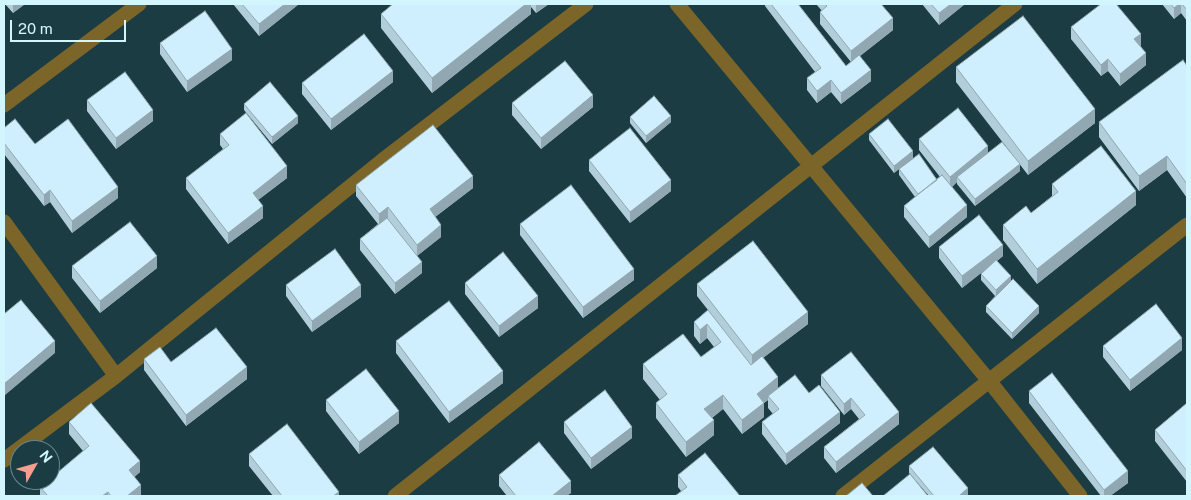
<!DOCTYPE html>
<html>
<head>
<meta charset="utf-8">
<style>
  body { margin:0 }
  #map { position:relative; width:1191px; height:500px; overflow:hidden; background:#1b3c42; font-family:"Public Sans",sans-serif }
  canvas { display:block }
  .frame { position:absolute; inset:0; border:5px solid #d1f6fd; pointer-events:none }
  .north { position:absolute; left:10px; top:440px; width:50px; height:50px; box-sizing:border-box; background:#1b3c42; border:1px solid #64868d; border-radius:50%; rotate:52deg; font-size:14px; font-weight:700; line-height:20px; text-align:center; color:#d1f6fd }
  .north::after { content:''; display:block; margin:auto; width:18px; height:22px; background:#f59d8f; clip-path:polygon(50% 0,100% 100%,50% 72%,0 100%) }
  .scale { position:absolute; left:10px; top:20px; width:116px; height:22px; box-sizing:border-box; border:2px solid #d1f6fd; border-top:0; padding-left:6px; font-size:15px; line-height:18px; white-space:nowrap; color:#d1f6fd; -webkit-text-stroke:4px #1b3c42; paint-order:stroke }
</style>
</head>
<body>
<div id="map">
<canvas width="1191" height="500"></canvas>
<div class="frame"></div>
<div class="north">N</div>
<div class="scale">20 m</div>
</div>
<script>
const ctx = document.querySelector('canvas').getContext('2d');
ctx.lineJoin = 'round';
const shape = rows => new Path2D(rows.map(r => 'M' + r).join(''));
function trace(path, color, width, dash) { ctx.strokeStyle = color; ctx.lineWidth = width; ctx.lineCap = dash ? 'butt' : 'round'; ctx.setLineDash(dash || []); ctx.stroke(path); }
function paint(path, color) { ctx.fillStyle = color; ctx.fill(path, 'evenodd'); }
trace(shape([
  [677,4,990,382,1080,496],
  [4,105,139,4],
  [4,222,116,376],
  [4,460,116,376,383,160,586,4],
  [395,496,1015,4],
  [843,496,1187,225]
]), '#7b6528', 15);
paint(shape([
  [5,4,25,4,13,13],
  [233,4,299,4,259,36],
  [393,4,549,4,536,13,531,7,531,14,432,93,381,28,381,14],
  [765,4,798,4,846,66,851,62,820,24,820,12,822,11,816,4,881,4,893,30,860,56,871,81,841,104,831,92,817,103,807,90,807,78,815,72,765,6],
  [922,4,965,4,939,25],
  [1162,4,1187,4,1187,21,1181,13,1174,19],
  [1071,27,1141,46,1146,65,1120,86,1108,71,1101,76,1071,39],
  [160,43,232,60,187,92,160,54],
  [1187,66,1187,198,1167,170,1139,191,1099,137,1099,122],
  [956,67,1095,123,1028,175,956,82],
  [393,82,331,130,302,94,302,83],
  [87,100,153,121,116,149,87,111],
  [512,103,593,107,541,149,512,115],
  [244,104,298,123,272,144,244,110],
  [630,117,671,122,646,143,630,123],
  [4,128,35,144,118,198,72,233,50,202,44,206,4,154],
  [220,134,287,178,258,200,263,218,228,244,186,189,186,178,223,149,220,145],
  [869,134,913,158,894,173,869,140],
  [919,139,988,153,1020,171,975,206,957,184,957,182,952,187,967,217,929,248,904,217,904,206,915,197,899,175,899,169,937,180,940,177,919,150],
  [589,160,671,191,630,223,589,171],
  [1052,184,1136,205,1037,284,1003,240,1003,225,1031,213,1052,196],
  [356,185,473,188,435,217,441,237,417,256,422,273,395,294,360,250,360,239,378,224,356,196],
  [520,224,634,280,583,318,520,235],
  [939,247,1003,256,997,261,1011,281,1039,313,1012,339,986,312,986,306,995,296,981,280,981,274,986,269,962,288,939,258],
  [72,266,157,268,100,313,72,278],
  [465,283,538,308,499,337,465,294],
  [697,284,808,324,763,358,778,389,809,393,840,423,786,465,762,434,762,422,773,414,768,408,768,400,764,403,764,417,742,434,723,409,712,418,714,435,686,457,656,418,656,403,660,400,643,379,643,364,701,357,714,347,707,338,700,344,694,336,694,322,708,310,730,338,697,296],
  [286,285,361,297,312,332,286,296],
  [396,341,503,383,449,423,396,353],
  [1103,346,1182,350,1130,391,1103,357],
  [144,359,247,379,186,426,144,370],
  [821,375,899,424,836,473,824,458,824,447,859,419,851,409,844,415,821,386],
  [1029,391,1128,483,1110,496,1101,496,1029,403],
  [326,400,399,423,359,454,326,411],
  [1187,403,1187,482,1155,441,1155,430],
  [69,422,140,472,134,477,141,496,40,496,40,487,83,451,69,434],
  [564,422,632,438,591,469,564,433],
  [249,454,339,496,273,496,249,466],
  [909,466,968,495,966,496,929,496,909,473],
  [499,475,571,493,566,496,507,496,499,486],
  [678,475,740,496,681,491,678,487]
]), '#b2ceda');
paint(shape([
  [13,4,25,4,13,13],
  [285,4,299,4,259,36,259,24],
  [526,4,531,4,531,14,432,93,432,78],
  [536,4,549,4,536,13],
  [951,4,965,4,939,25,939,13],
  [1179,4,1181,4,1181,13,1174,19,1174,8],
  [893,18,893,30,851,63,851,51],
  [1141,34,1141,46,1134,50,1134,39],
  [232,49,232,60,187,92,187,81],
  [1146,53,1146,65,1120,86,1120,74],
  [1108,59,1108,71,1101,76,1101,65],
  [871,70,871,81,841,104,841,93],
  [393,71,393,82,331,130,331,119],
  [831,80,831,92,817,103,817,91],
  [593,95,593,107,541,149,541,138],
  [1095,109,1095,123,1028,175,1028,161],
  [153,110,153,121,116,149,116,138],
  [298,116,298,123,272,144,272,137],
  [671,116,671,122,646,143,646,136],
  [988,146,988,157,957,177,957,182,950,188,950,177],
  [913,151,913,158,894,173,894,166],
  [1167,156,1167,170,1139,191,1139,176],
  [1020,164,1020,171,975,206,975,199],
  [287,166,287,178,253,204,253,193],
  [473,176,473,188,430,221,430,209],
  [671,180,671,191,630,223,630,212],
  [118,187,118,198,72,233,72,221],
  [50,190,50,202,44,206,44,195],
  [1136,191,1136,205,1037,284,1037,269],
  [967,205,967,217,929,248,929,237],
  [263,206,263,218,228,244,228,233],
  [388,207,388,219,379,226,379,214],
  [441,225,441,237,417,256,417,245],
  [1003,245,1003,256,962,288,962,276],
  [157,256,157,268,100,313,100,301],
  [422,262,422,273,395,294,395,283],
  [634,269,634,280,583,318,583,307],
  [1011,276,1011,283,996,297,996,290],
  [361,285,361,297,312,332,312,321],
  [538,296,538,308,499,337,499,326],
  [1039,306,1039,313,1012,339,1012,333],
  [808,312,808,324,752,366,752,355],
  [707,324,707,338,700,344,700,330],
  [1182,338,1182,350,1130,391,1130,380],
  [55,341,55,353,4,396,4,384],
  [247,367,247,379,186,426,186,415],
  [503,371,503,383,449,423,449,412],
  [778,377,778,392,768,396,768,400,757,408,757,394],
  [723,395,723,409,704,424,704,409],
  [851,398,851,409,844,415,844,404],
  [764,403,764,417,742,434,742,420],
  [399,411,399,423,359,454,359,442],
  [840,412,840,423,786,465,786,454],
  [899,412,899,424,836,473,836,462],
  [714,420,714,435,686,457,686,442],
  [632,427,632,438,591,469,591,458],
  [140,461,140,472,129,482,129,470],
  [1128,471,1128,483,1110,496,1104,496,1104,490],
  [571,481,571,493,566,496,552,496],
  [141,485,141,496,127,496],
  [968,488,968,495,966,496,959,496],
  [108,492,108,496,102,496],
  [339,492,339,496,333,496]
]), '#91a7b2');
const building = shape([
  [242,4,285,4,259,24,242,4],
  [393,4,526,4,432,78,381,14,393,4],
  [771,4,798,4,846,66,859,55,871,70,841,93,831,80,817,91,807,78,821,68,771,4],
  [825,4,881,4,893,18,851,51,820,12,827,6,825,4],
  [931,4,951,4,939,13,931,4],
  [1101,4,1116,4,1141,34,1134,39,1146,53,1120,74,1108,59,1101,65,1071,27,1101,4],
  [1171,4,1179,4,1174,8,1171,4],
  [1182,4,1187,4,1187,10,1182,4],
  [205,11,232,49,187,81,160,43,205,11],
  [1023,16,1095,109,1028,161,956,67,1023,16],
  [364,34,393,71,331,119,302,83,364,34],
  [1183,60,1187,66,1187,184,1167,156,1139,176,1099,122,1183,60],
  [565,61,593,95,541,138,512,103,565,61],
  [125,72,153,110,116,138,87,100,125,72],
  [270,82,298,116,272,137,244,104,270,82],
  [654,96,671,116,646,136,630,117,654,96],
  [958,108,988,146,950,177,919,139,958,108],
  [246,113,287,166,253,193,263,206,228,233,186,178,229,145,220,134,246,113],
  [15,119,35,144,68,119,118,187,72,221,50,190,44,195,4,143,4,128,15,119],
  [888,119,913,151,894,166,869,134,888,119],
  [433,125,473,176,430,209,441,225,417,245,388,207,379,214,356,185,433,125],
  [630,128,671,180,630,212,589,160,630,128],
  [1002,142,1020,164,975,199,957,177,1002,142],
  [1101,146,1136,191,1037,269,1003,225,1026,206,1031,213,1058,192,1052,184,1101,146],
  [919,154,937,180,918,194,899,169,919,154],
  [942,175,967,205,929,237,904,206,942,175],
  [571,185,634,269,583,307,520,224,571,185],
  [979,215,1003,245,962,276,939,247,979,215],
  [387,218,422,262,395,283,360,239,387,218],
  [130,222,157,256,100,301,72,266,130,222],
  [753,241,808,312,752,355,697,284,753,241],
  [335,249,361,285,312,321,286,285,335,249],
  [503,252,538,296,499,326,465,283,503,252],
  [996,260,1011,276,996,290,981,274,996,260],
  [1013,279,1039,306,1012,333,986,306,1013,279],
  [21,300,55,341,4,384,4,314,21,300],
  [449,301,503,371,449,412,396,341,449,301],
  [1156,304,1182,338,1130,380,1103,346,1156,304],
  [708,310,751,365,762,356,778,377,757,394,764,403,742,420,723,395,704,409,714,420,686,442,656,403,667,394,643,364,683,334,701,357,721,342,707,324,700,330,694,322,708,310],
  [216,328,247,367,186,415,144,359,160,347,171,362,216,328],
  [851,352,899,412,836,462,824,447,865,415,851,398,844,404,821,375,851,352],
  [366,369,399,411,359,442,326,400,366,369],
  [1052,373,1128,471,1104,490,1029,391,1052,373],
  [795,375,809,393,819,385,840,412,786,454,762,422,779,409,768,396,795,375],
  [605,390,632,427,591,458,564,422,605,390],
  [91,403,140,461,129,470,141,485,127,496,111,496,108,492,102,496,48,496,40,487,49,480,50,480,50,479,89,446,69,422,91,403],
  [1187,403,1187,471,1155,430,1187,403],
  [287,424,339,492,333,496,282,496,249,454,287,424],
  [539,442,571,481,552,496,516,496,499,475,539,442],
  [933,447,968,488,959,496,934,496,909,466,933,447],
  [705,453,740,496,675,496,687,487,678,475,705,453],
  [910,474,928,496,883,496,910,474],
  [862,483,873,496,846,496,862,483]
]);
paint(building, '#cfeffe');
trace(building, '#91a7b2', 1);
</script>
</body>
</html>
